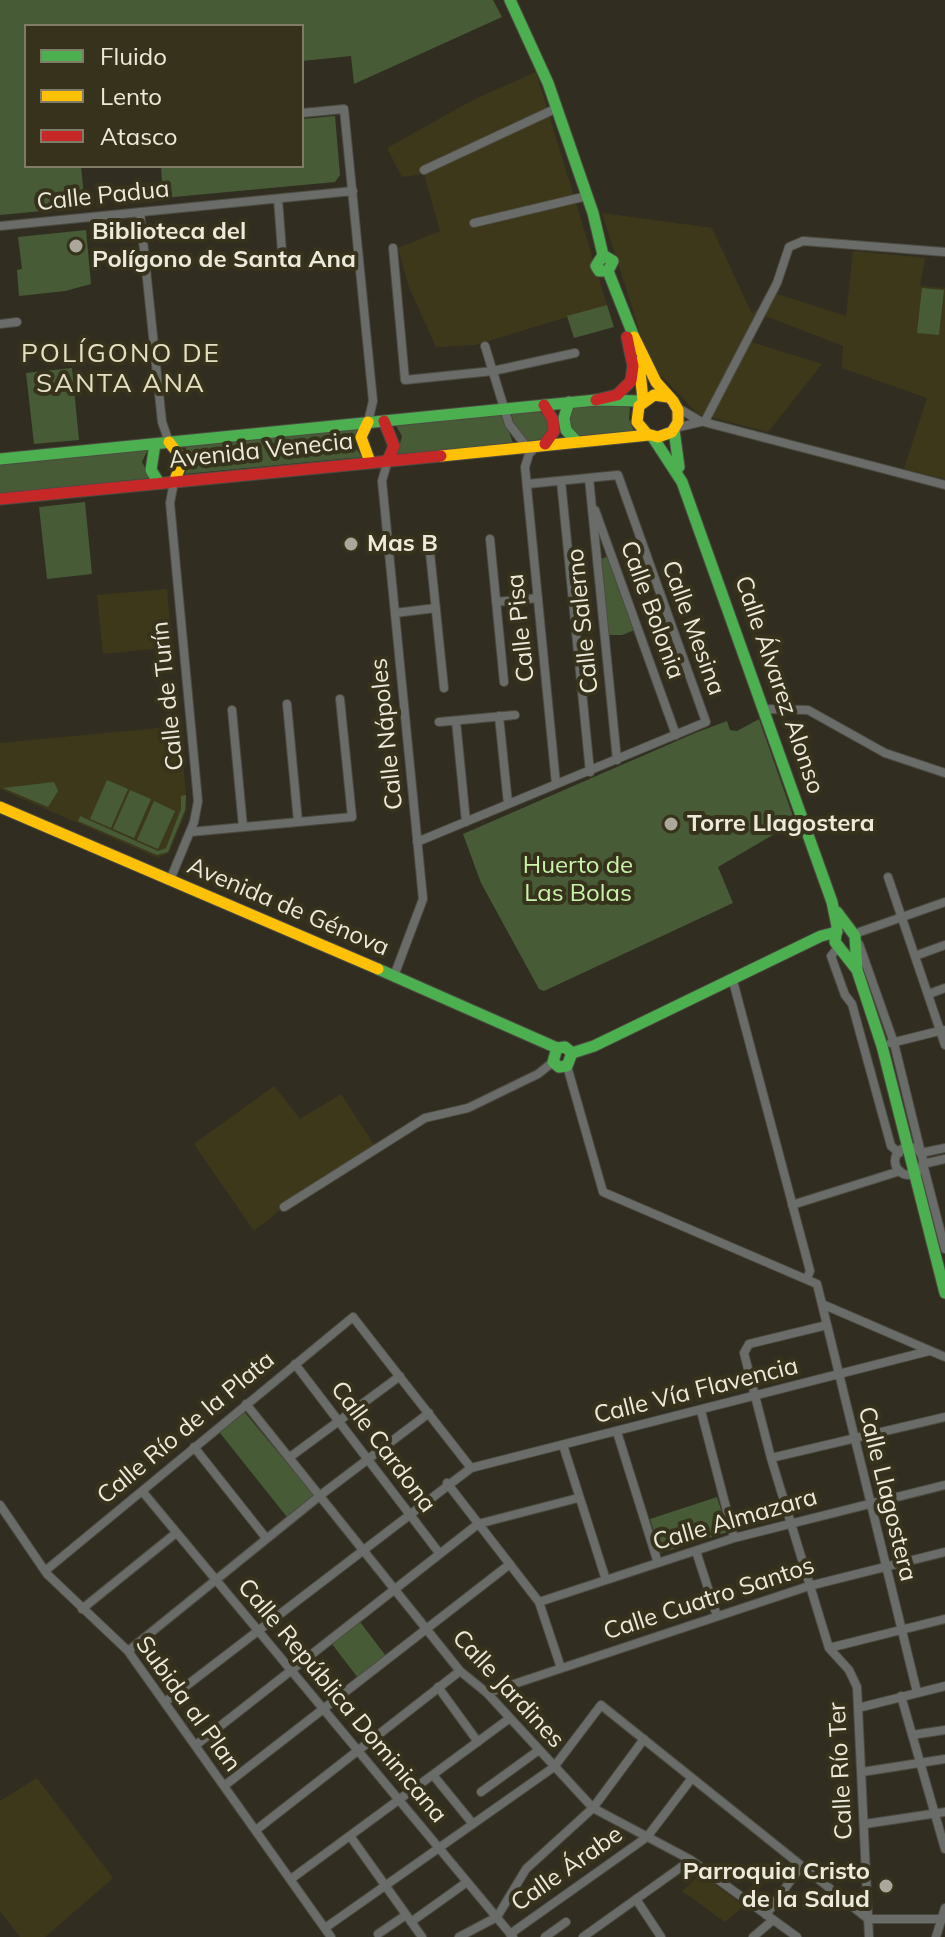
<!DOCTYPE html>
<html>
<head>
<meta charset="utf-8">
<style>
  body { margin:0 }
  #map { position:relative; width:945px; height:1937px; overflow:hidden; background:#312e21; font-family:Mulish,sans-serif }
  canvas { display:block }
  .legend { position:absolute; left:24px; top:24px; width:280px; height:144px; box-sizing:border-box; background:#37321b; border:2px solid #807c68; margin:0; padding:10px 14px; list-style:none; font-size:24px; color:#edeadc }
  .legend li { display:flex; align-items:center; gap:16px; height:40px }
  .legend b { width:40px; border:2px solid #807c68 }
</style>
</head>
<body>
<div id="map">
<canvas width="945" height="1937"></canvas>
<ul class="legend">
<li><b style="height:10px;background:#4caf50"></b>Fluido</li>
<li><b style="height:10px;background:#ffc107"></b>Lento</li>
<li><b style="height:10px;background:#c62828"></b>Atasco</li>
</ul>
</div>
<script>
const ctx = document.querySelector('canvas').getContext('2d');
ctx.lineJoin = 'round';
function paint(path, color) { ctx.fillStyle = color; ctx.fill(path, 'evenodd'); }
const shape = rows => new Path2D(rows.map(r => 'M' + r).join(''));
function trace(path, color, width, dash) { ctx.strokeStyle = color; ctx.lineWidth = width; ctx.lineCap = dash ? 'butt' : 'round'; ctx.setLineDash(dash || []); ctx.stroke(path); }
function label(font, color, halo, rows, align = 'center') {
  ctx.font = font + ' Mulish,sans-serif'; ctx.lineWidth = 8; ctx.setLineDash([]); ctx.textBaseline = 'middle'; ctx.strokeStyle = halo; ctx.fillStyle = color; for (const [text, x, y, turn = 0] of rows) {
    ctx.save(); ctx.translate(x, y); ctx.rotate((+turn || 0) * Math.PI / 180); ctx.textAlign = isNaN(turn) ? turn : align; if (halo) ctx.strokeText(text, 0, 0); ctx.fillText(text, 0, 0); ctx.restore();
  }
}
paint(shape([
  [536,72,607,305,475,345,436,347,409,287,398,248,440,231,424,174,402,177,387,148,475,99],
  [602,213,712,228,752,314,774,293,846,316,853,251,925,258,920,286,945,288,945,479,904,469,927,398,842,368,843,346,763,315,751,342,822,364,768,432,698,414,650,364],
  [167,589,172,647,103,654,97,595],
  [180,726,187,809,169,853,158,858,0,789,0,743],
  [274,1086,300,1119,341,1094,378,1151,284,1207,254,1231,194,1144],
  [37,1778,113,1878,45,1937,20,1937,0,1911,0,1801],
  [701,1874,744,1906,725,1922,682,1891]
]), '#3e381b');
paint(shape([
  [0,0,493,0,502,17,354,84,351,56,302,61,302,26,26,26,26,166,81,166,85,207,0,215],
  [335,116,340,175,335,182,163,198,161,166,302,166,302,119],
  [86,230,91,284,65,291,19,296,17,270,22,269,18,237],
  [922,288,944,290,939,335,917,333],
  [607,305,614,327,574,338,567,316],
  [72,368,79,440,34,444,26,373],
  [611,403,630,407,629,419,634,431,578,436,568,424,573,407],
  [537,410,547,417,549,430,545,439,528,441,516,431,511,413],
  [502,413,513,443,397,455,402,436,395,424],
  [359,428,354,446,362,457,185,474,191,460,184,445],
  [148,449,142,462,151,478,0,494,0,464],
  [85,502,92,574,47,579,39,507],
  [606,557,610,558,635,630,622,635,608,635,601,559],
  [759,719,795,822,718,867,733,903,544,991,539,989,481,883,463,834,695,733,727,721,730,730,737,731],
  [107,780,128,789,111,828,90,819],
  [54,782,58,791,48,807,3,788],
  [130,790,151,799,134,838,113,829],
  [186,795,185,810,168,852,157,855,78,821,80,816,158,851,166,848,181,809,181,796],
  [154,801,175,811,158,849,137,840],
  [241,1408,314,1495,287,1517,216,1428],
  [717,1497,728,1532,661,1553,650,1519],
  [360,1622,386,1656,358,1678,332,1644]
]), '#475b37');
const street = shape([
  [302,113,344,109,373,401,368,422],
  [424,170,557,108],
  [278,199,283,265],
  [140,212,162,422,169,442],
  [474,223,587,196],
  [0,226,353,191],
  [393,248,405,380,493,371,575,353],
  [0,324,17,322],
  [485,346,509,424,526,446],
  [678,408,700,421,945,485],
  [675,428,705,421,777,283,789,247,803,241,945,252],
  [537,446,529,454,525,467,556,784],
  [388,460,382,481,423,899,394,976],
  [589,478,617,760],
  [561,481,590,772],
  [595,510,676,735],
  [490,539,504,682],
  [429,543,444,688],
  [496,602,538,598],
  [395,613,436,608],
  [287,704,298,822],
  [764,709,808,710,885,753,945,773],
  [232,710,243,827],
  [499,716,508,804],
  [456,721,466,822],
  [439,722,515,715],
  [190,832,352,817,340,699],
  [417,842,706,722,618,475,527,484],
  [888,877,945,1045],
  [170,880,194,822,198,801,170,503,174,482],
  [854,934,945,902],
  [859,944,894,1043,921,1153,945,1148],
  [839,946,831,956,845,995,852,1004,891,1146,899,1153],
  [915,956,945,945],
  [733,981,810,1271,807,1278],
  [929,994,945,988],
  [891,1043,943,1030],
  [567,1066,603,1192,817,1284,917,1692],
  '895 1161a14 14 0 1 1 28 0a14 14 0 1 1-28 0Z',
  [945,1159,923,1164,945,1249],
  [792,1205,900,1171],
  [284,1207,425,1118,468,1108,538,1074,553,1062],
  [822,1304,945,1357],
  [827,1325,749,1344,744,1353,771,1458,829,1648,849,1670,857,1687,869,1937],
  [295,1364,440,1554],
  [246,1404,460,1671,487,1693,593,1808,691,1860,797,1937],
  [701,1411,734,1538],
  [617,1432,658,1563],
  [563,1445,606,1580],
  [194,1447,266,1538],
  [290,1457,400,1376],
  [771,1458,945,1417],
  [447,1483,539,1602,561,1668],
  [142,1491,513,1937],
  [0,1505,47,1574,128,1651,331,1937],
  [696,1551,717,1616],
  [45,1571,353,1317,471,1468],
  [539,1602,734,1538,945,1485],
  [82,1609,176,1533],
  [829,1648,945,1619],
  [128,1651,322,1494,429,1413],
  [438,1687,478,1742],
  [487,1693,809,1586,945,1552],
  [901,1696,945,1849],
  [165,1702,471,1468,929,1351],
  [858,1708,945,1686],
  [912,1735,945,1730],
  [196,1745,478,1524,578,1498],
  [862,1772,945,1759],
  [433,1775,473,1824],
  [224,1786,510,1564],
  [481,1792,539,1750],
  [865,1824,945,1812],
  [256,1830,460,1671],
  [350,1836,422,1937],
  [291,1879,510,1718],
  [636,1899,661,1937],
  [766,1915,801,1866],
  [411,1922,467,1882],
  [325,1928,554,1767,601,1705,868,1919,945,1919],
  [378,1934,406,1915],
  [510,1934,647,1837,692,1778],
  [459,1937,497,1917,526,1869,593,1808,644,1739],
  [545,1937,566,1922],
  [583,1937,691,1860],
  [753,1937,773,1920],
  [936,1937,945,1908]
]);
const fast = shape([
  [510,0,548,83,593,213,603,255,613,261,608,271,634,337],
  [603,255,596,266,599,271,608,271],
  [569,402,564,418,566,430,576,441],
  [674,430,679,467],
  [652,436,682,482,832,902,837,926,835,942,857,970],
  [155,444,151,470,159,483],
  [0,459,596,400,642,401],
  [837,912,855,936,857,970,882,1046,945,1293],
  [378,969,557,1048],
  [572,1053,567,1066,559,1067,553,1062,557,1048,565,1047,572,1053,594,1046,821,936,837,932]
]);
const slow = shape([
  [634,337,656,382,673,401,678,410,678,422,672,432,658,437,647,434,637,422,639,406,654,395,668,397],
  [639,362,643,400],
  [368,422,361,437,370,462],
  [169,442,179,455,180,467,174,482],
  [441,456,649,435],
  [0,807,378,969]
]);
const jam = shape([
  [596,400,617,395,631,381,633,366,627,337],
  [544,405,553,420,554,431,545,444],
  [384,421,394,446,388,460],
  [0,499,441,456]
]);
trace(street, '#4d4b41', 10);
trace(fast, '#4d4b41', 13);
trace(slow, '#4d4b41', 13);
trace(jam, '#4d4b41', 13);
trace(street, '#696c69', 8);
trace(fast, '#4caf50', 11);
trace(slow, '#ffc107', 11);
trace(jam, '#c62828', 11);
for (const [x, y, r, color] of [
  [76,246,8,"#aba89b"],
  [351,544,8,"#aba89b"],
  [671,824,8,"#aba89b"],
  [886,1886,8,"#aba89b"]
]) { const dot = new Path2D(); dot.arc(x, y, r, 0, 2 * Math.PI); ctx.fillStyle = color; ctx.fill(dot); trace(dot, '#37321b', 3); }
label('24px', '#edeadc', '#37321b', [
  ["Calle Padua",103,196,-6],
  ["Avenida Venecia",261,451,-6],
  ["Calle Bolonia",652,610,70],
  ["Calle Salerno",583,621,-96],
  ["Calle Pisa",521,628,-96],
  ["Calle Mesina",693,628,70],
  ["Calle Álvarez Alonso",779,685,71],
  ["Calle de Turín",168,696,-96],
  ["Calle Nápoles",387,734,-96],
  ["Avenida de Génova",288,907,23],
  ["Calle Vía Flavencia",696,1391,-14],
  ["Calle Río de la Plata",186,1428,-40],
  ["Calle Cardona",383,1447,53],
  ["Calle Llagostera",887,1494,76],
  ["Calle Almazara",735,1520,-16],
  ["Calle Cuatro Santos",709,1599,-18],
  ["Calle Jardines",508,1689,47],
  ["Calle República Dominicana",342,1701,50],
  ["Subida al Plan",188,1704,54],
  ["Calle Río Ter",841,1771,-93],
  ["Calle Árabe",567,1869,-35]
]);
label('bold 24px', '#edeadc', '#37321b', [
  ["Biblioteca del",92,232],
  ["Polígono de Santa Ana",92,260],
  ["Mas B",367,544],
  ["Torre Llagostera",687,824],
  ["Parroquia Cristo",870,1872,"right"],
  ["de la Salud",870,1900,"right"]
], 'left');
label('24px', '#c9f3ab', '#37321b', [
  ["Huerto de",578,866],
  ["Las Bolas",578,894]
]);
ctx.letterSpacing = '2px';
label('26px', '#e6e0c3', '#37321b', [
  ["POLÍGONO DE",121,354],
  ["SANTA ANA",121,384]
]);
ctx.letterSpacing = '0px';
</script>
</body>
</html>
